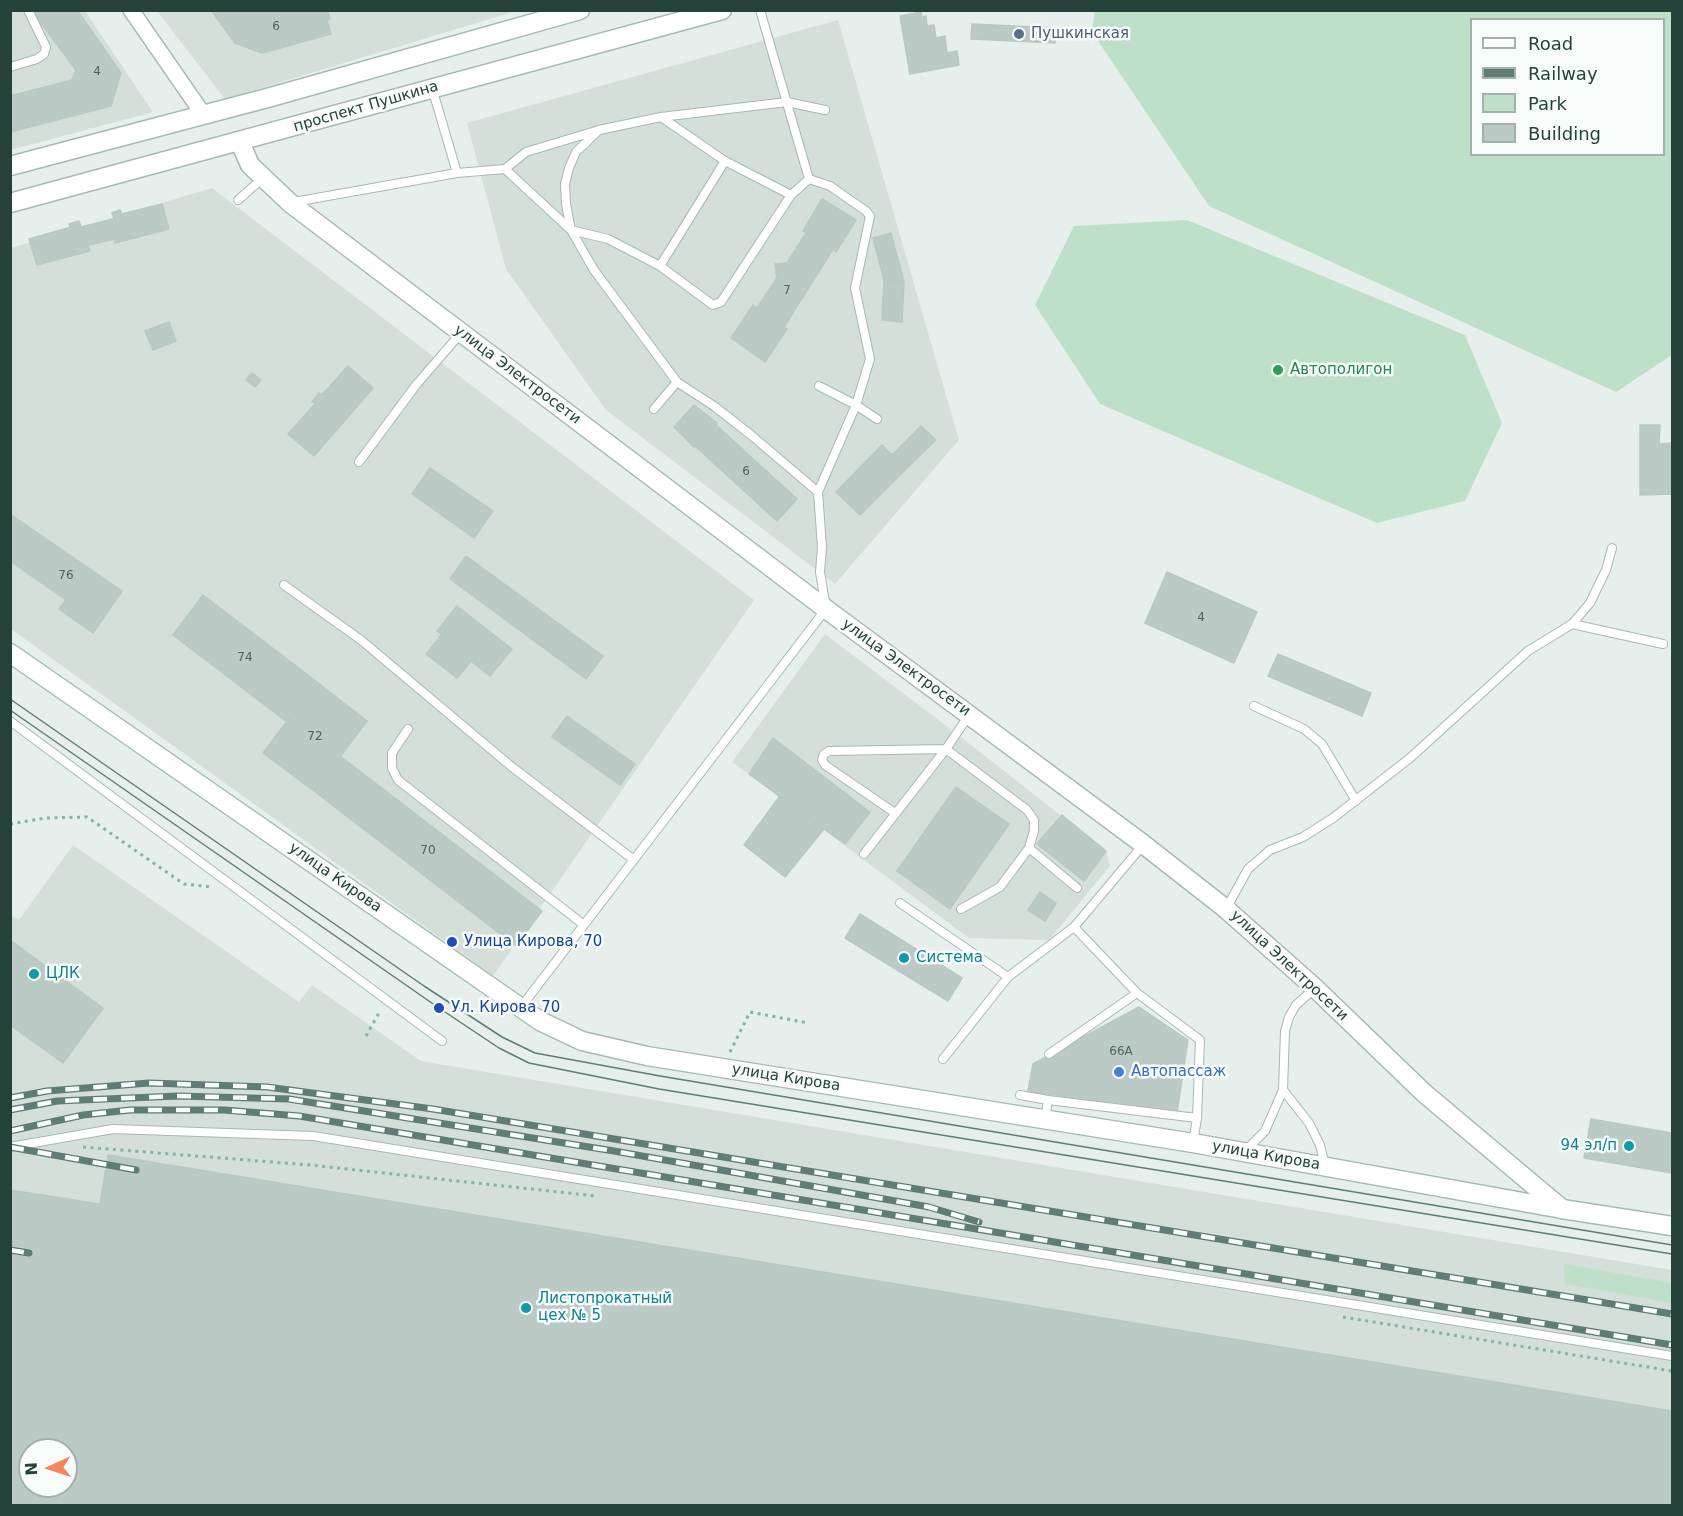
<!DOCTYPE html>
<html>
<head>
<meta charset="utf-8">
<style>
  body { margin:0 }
  #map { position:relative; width:1683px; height:1516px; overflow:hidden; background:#e6efeb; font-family:"DejaVu Sans",sans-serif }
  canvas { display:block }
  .frame { position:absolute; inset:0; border:12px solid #24423a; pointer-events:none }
  .legend { position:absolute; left:1470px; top:18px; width:195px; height:138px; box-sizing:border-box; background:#f7fbf9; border:2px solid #a3b1ad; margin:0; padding:8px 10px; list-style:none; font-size:18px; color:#24423a }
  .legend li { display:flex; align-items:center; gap:12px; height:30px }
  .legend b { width:30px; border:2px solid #a3b1ad }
  .north { position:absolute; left:18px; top:1438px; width:60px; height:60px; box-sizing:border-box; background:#f7fbf9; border:2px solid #a3b1ad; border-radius:50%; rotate:267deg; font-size:16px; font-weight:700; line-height:24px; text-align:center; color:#24423a }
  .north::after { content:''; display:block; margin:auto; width:21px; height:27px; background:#f4845f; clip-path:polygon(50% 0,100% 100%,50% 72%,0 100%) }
</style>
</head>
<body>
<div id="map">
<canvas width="1683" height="1516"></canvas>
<div class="frame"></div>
<ul class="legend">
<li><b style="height:8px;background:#fff"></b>Road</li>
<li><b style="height:8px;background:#5f7d75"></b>Railway</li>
<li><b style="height:16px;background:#bfe0c8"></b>Park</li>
<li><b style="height:16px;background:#bbcac4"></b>Building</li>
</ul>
<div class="north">N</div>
</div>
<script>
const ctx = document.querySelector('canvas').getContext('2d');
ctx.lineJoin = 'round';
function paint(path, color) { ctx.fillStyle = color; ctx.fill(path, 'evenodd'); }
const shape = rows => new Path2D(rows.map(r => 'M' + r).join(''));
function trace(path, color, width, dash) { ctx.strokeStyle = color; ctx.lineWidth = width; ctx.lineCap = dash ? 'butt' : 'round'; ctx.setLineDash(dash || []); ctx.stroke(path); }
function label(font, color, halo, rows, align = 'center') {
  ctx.font = font + ' "DejaVu Sans",sans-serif'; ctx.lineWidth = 5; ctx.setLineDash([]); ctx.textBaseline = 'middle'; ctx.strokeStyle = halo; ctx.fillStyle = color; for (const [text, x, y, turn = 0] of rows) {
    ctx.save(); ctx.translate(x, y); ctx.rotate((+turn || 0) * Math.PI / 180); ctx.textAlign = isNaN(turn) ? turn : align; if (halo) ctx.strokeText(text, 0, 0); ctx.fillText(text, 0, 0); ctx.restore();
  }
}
paint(shape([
  [11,11,85,11,153,112,11,150],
  [157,11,516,11,225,99],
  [838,20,959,440,835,584,606,410,506,269,467,123],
  [212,188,754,600,493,976,11,629,11,248],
  [825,634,957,734,1106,851,1110,866,1049,940,969,938,732,762],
  [73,845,299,1002,312,985,421,1061,1672,1270,1672,1505,11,1505,10,915,19,920],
  [30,1450,66,1450,66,1486,30,1486]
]), '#d4dfda');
paint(shape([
  [1095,10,1672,11,1672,355,1616,392,1209,206,1092,32],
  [1472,20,1664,20,1664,154,1472,154],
  [1187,220,1465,335,1502,423,1465,501,1377,523,1100,404,1035,305,1074,226],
  [1564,1264,1672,1283,1672,1303,1565,1284]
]), '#bfe0c8');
const building = shape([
  [33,10,77,10,121,73,111,106,10,132,10,96,72,80,76,70,41,23,40,25,33,15,34,12,33,10],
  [211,10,327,10,330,19,327,21,331,34,262,53,235,43,211,10],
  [921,12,922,17,926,16,927,26,934,25,936,38,945,36,947,53,957,51,959,65,910,74,900,16,921,12],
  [972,24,1056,28,1055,43,971,39,972,24],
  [822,199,856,220,836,252,833,249,784,327,787,329,765,362,731,338,753,305,757,308,777,278,775,264,787,263,806,233,803,231,822,199],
  [162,204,169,229,115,243,115,239,88,245,90,251,37,265,29,239,71,227,69,224,79,221,81,227,114,219,112,213,120,210,122,214,162,204],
  [891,233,904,282,884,280,873,238,891,233],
  [884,280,904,282,902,322,882,320,884,280],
  [169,322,176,341,153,350,145,331,169,322],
  [348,366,373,388,314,456,288,434,315,404,312,402,319,393,322,395,348,366],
  [252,373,261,380,255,387,246,380,252,373],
  [694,405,717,423,694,447,674,427,694,405],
  [716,425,797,499,777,521,695,446,716,425],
  [1640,425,1660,425,1659,444,1672,443,1672,494,1640,495,1640,425],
  [921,426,936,440,906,469,892,455,921,426],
  [882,445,906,469,860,515,836,492,882,445],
  [430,468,493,511,474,538,412,494,430,468],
  [10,514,122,591,93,633,59,609,66,600,10,561,10,514],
  [466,556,603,656,586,679,450,579,466,556],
  [1167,572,1257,612,1234,663,1145,623,1167,572],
  [203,595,317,682,287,722,173,635,203,595],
  [457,606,512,649,490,676,471,661,457,678,426,654,442,634,437,631,457,606],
  [1278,654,1371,693,1362,716,1268,676,1278,654],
  [317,682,367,721,314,791,263,753,317,682],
  [567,716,635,764,620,785,552,737,567,716],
  [773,738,870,812,845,844,749,774,773,738],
  [340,756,542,911,516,946,314,791,340,756],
  [956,787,1009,824,950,909,897,871,956,787],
  [779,797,824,829,785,877,744,845,779,797],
  [1062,815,1106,851,1084,881,1037,844,1062,815],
  [1040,892,1056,903,1045,921,1028,910,1040,892],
  [860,914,962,978,948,1001,845,938,860,914],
  [10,940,103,1008,63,1063,10,1025,10,940],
  [1139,1007,1188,1040,1177,1113,1028,1091,1033,1064,1139,1007],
  [1591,1119,1672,1133,1672,1173,1584,1158,1591,1119],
  [108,1155,1672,1411,1672,1506,10,1506,10,1190,100,1204,108,1155],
  [30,1450,66,1450,66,1486,30,1486,30,1450]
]);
paint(building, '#bbcac4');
trace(building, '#b8c9c2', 1.5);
const service = shape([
  [760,10,809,179,830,186,866,211,870,216,855,288,870,359,856,405,818,492],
  [10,67,37,59,44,54,46,47,28,10],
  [432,88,457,173],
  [661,117,725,161],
  [505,169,571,230,608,239,660,266,713,305,721,302,791,195,725,161,660,266],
  [791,195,809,179],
  [238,200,263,178],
  [294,202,457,173,505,169,526,152,599,130,661,117,787,102,825,110],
  [819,386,856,405,877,419],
  [654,409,677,382],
  [359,462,416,385,461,333],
  [284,585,361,640,512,767,634,860],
  [1572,624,1663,644],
  [1254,706,1304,729,1322,744,1356,801],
  [10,721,442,1041],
  [408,729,392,753,392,768,398,780,584,925],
  [895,813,825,765,822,760,824,754,829,751,946,749,1027,810,1034,820,1034,831,1029,848,1000,887,961,909],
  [1029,848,1077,888],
  [864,854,946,749,969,715],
  [900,903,1008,977],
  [1226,909,1248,869,1270,850,1303,837,1333,818,1410,758,1528,651,1572,624,1590,603,1606,570,1612,548],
  [1074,927,1137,993],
  [521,1007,826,609,820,572,822,547,818,492,751,435,714,406,677,382,594,270,571,230,566,204,565,184,569,168,576,152,599,130],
  [1049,1054,1137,993,1200,1040,1197,1118],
  [943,1059,1008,977,1074,927,1143,845],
  [1283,1090,1309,1123,1320,1145,1325,1166],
  [1020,1095,1048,1100],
  [1045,1120,1048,1100,1197,1118,1193,1143],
  [10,1147,113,1129,313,1136,1672,1356],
  [1246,1150,1265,1131,1283,1090,1285,1031,1289,1017,1296,1005,1315,988]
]);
const minor = shape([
  [131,10,203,114]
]);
const tertiary = shape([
  [240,142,250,165,290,203,826,609,1143,844,1226,909,1315,988,1424,1093,1562,1209]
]);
const secondary = shape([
  [10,166,271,97,580,10],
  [10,203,722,10],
  [10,653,540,1021,582,1041,647,1056,1193,1143,1562,1209,1672,1226]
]);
trace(service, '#a8b8b2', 10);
trace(minor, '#a8b8b2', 18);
trace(tertiary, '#a8b8b2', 21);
trace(secondary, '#a4bbb3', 21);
trace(shape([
  [10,824,45,818,87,817,184,884,212,887],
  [366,1036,380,1011],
  [730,1052,750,1012,808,1023],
  [83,1147,310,1165,596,1196],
  [1343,1317,1672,1371]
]), '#86b3a5', 3, [3, 4.5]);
trace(service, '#fff', 8);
trace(minor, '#fff', 15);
trace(tertiary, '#fff', 18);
trace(secondary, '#fff', 18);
trace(shape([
  [10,699,424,986,502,1037,535,1053,660,1076,1672,1245],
  [10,710,439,1008,499,1048,529,1063,659,1089,1672,1254]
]), '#5f7d75', 1.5);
const rail = shape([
  [10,1098,47,1091,149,1083,267,1087,433,1109,1672,1314],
  [10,1110,57,1101,178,1096,289,1099,614,1151,929,1207,979,1222],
  [10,1131,83,1115,130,1110,224,1110,299,1116,1672,1345],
  [10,1147,136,1170],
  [10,1250,29,1253]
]);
trace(rail, '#5f7d75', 7);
trace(rail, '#f7fbf9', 4.5, [14]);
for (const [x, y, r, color] of [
  [1019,34,6,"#5c6f8a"],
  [1278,370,6,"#2e9e5b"],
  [452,942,6,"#1a4fb4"],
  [904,958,6,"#0f9aa8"],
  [34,974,6,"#0f9aa8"],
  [439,1008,6,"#1a4fb4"],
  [1119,1072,6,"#3f7fe0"],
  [1629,1146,6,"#0f9aa8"],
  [526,1308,6,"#0f9aa8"]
]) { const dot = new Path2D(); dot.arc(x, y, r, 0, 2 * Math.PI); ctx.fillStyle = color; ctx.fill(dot); trace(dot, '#f7fbf9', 2); }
label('12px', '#4a645c', null, [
  ["6",276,27],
  ["4",97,72],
  ["7",787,291],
  ["6",746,472],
  ["76",66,576],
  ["4",1201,618],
  ["74",245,658],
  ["72",315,737],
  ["70",428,851],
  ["66А",1121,1052]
]);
label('15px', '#4e5e75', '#f7fbf9', [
  ["Пушкинская",1031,34]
], 'left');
label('15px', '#24423a', '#f7fbf9', [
  ["проспект Пушкина",366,107,-16],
  ["улица Электросети",517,375,37],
  ["улица Электросети",906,668,36],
  ["улица Кирова",335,878,35],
  ["улица Электросети",1289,966,43],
  ["улица Кирова",786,1078,9],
  ["улица Кирова",1266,1156,10]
]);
label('15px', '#27864d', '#f7fbf9', [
  ["Автополигон",1290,370]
], 'left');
label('15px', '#164399', '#f7fbf9', [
  ["Улица Кирова, 70",464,942],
  ["Ул. Кирова 70",451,1008]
], 'left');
label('15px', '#0d838f', '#f7fbf9', [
  ["Система",916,958],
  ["ЦЛК",46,974],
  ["94 эл/п",1617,1146,"right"],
  ["Листопрокатный",538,1299],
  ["цех № 5",538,1316]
], 'left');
label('15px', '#366cbe', '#f7fbf9', [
  ["Автопассаж",1131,1072]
], 'left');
</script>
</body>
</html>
